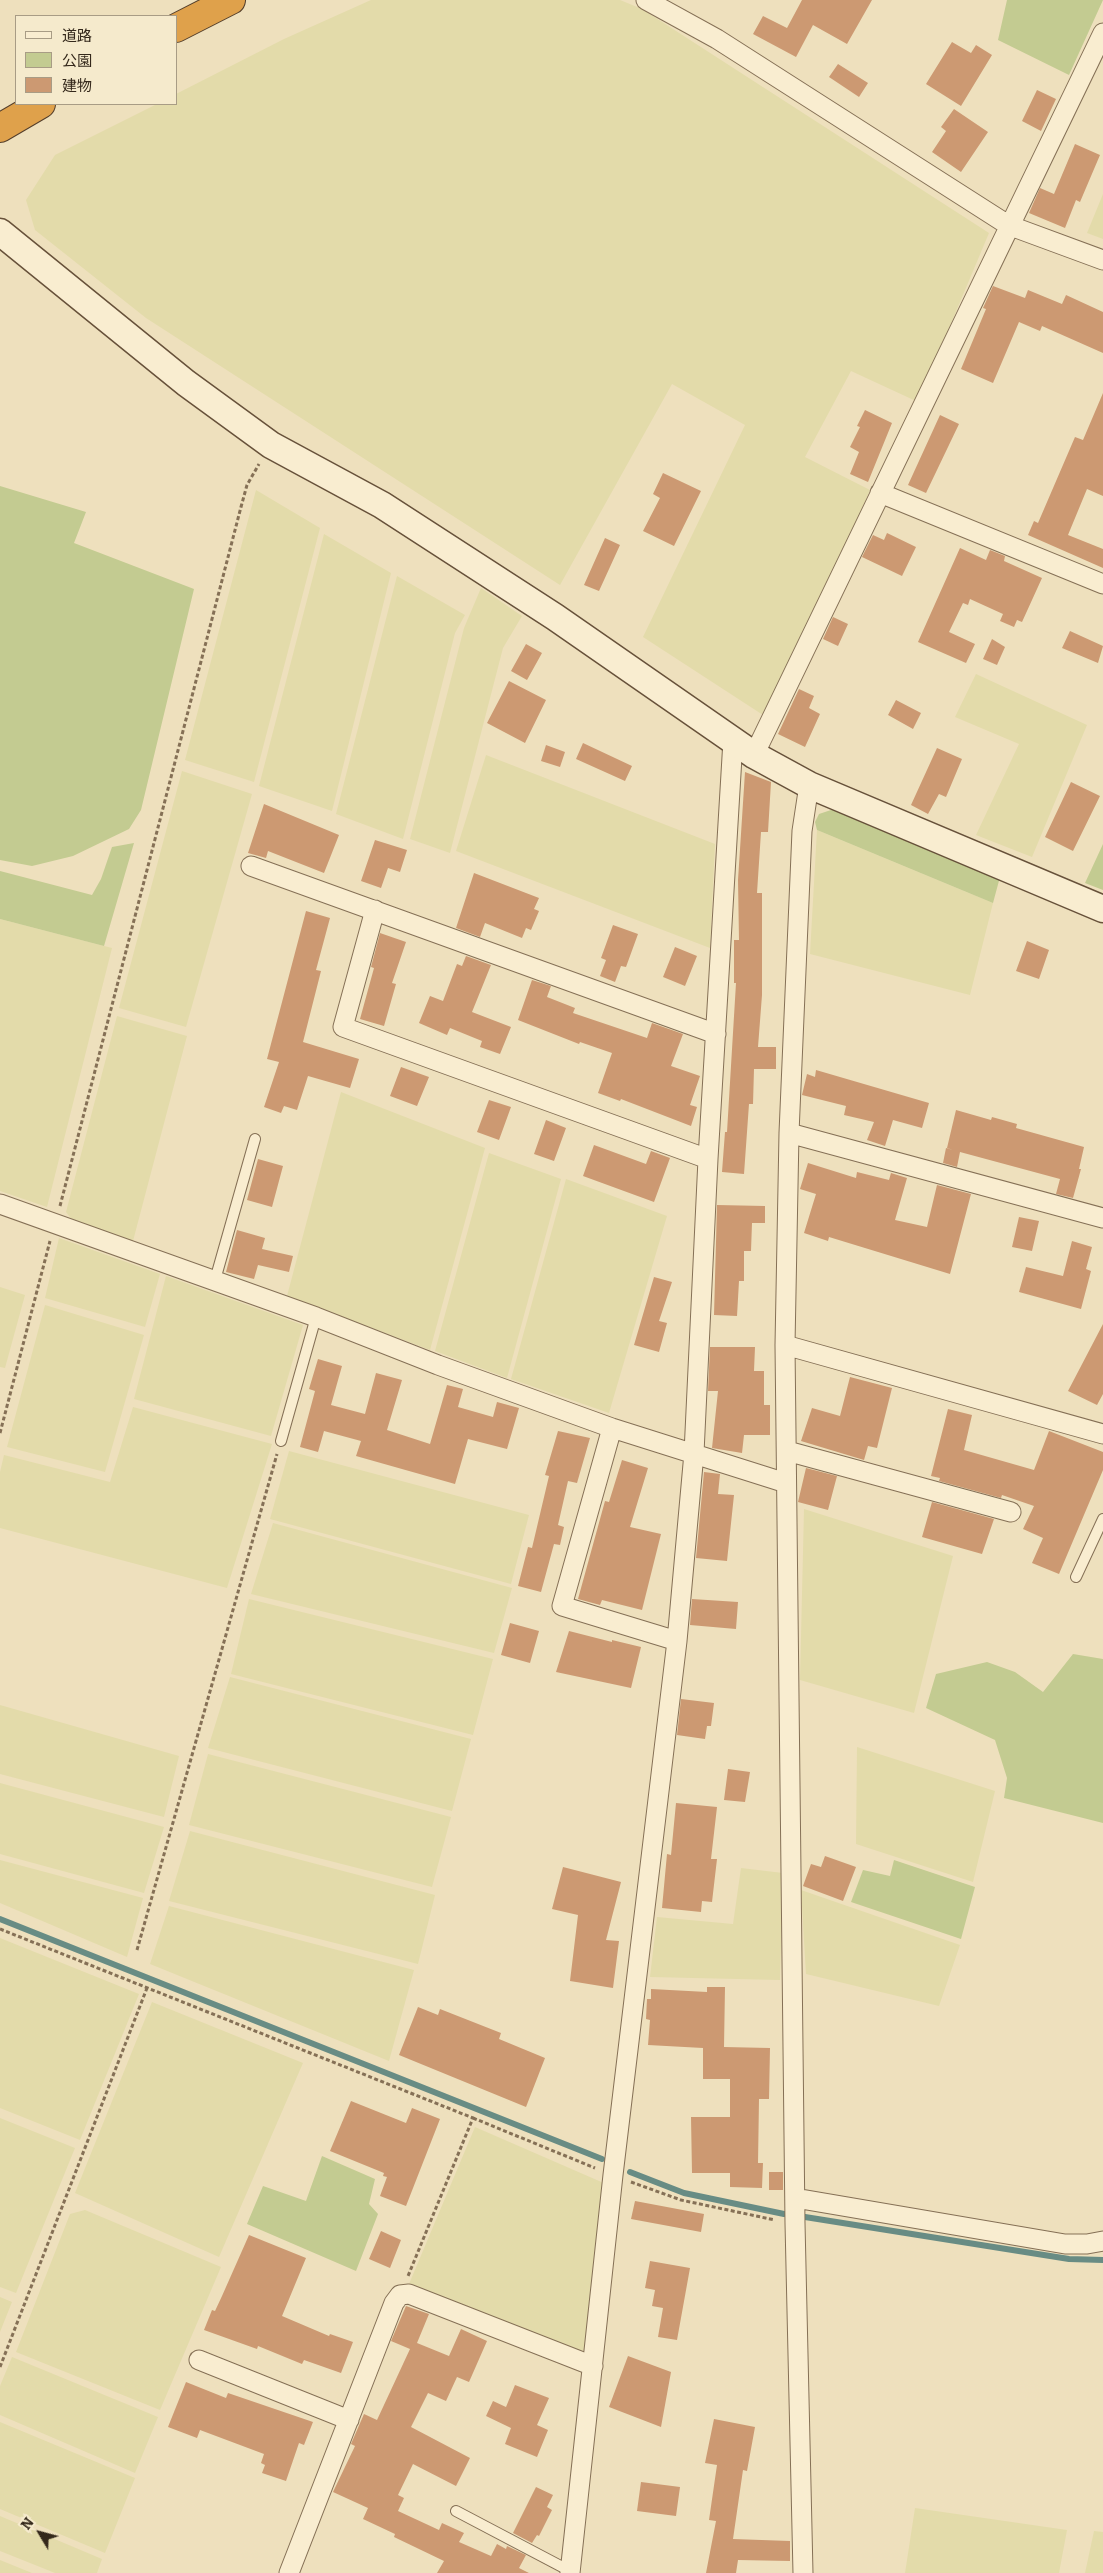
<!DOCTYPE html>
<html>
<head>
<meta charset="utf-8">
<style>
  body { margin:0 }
  #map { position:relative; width:1103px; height:2573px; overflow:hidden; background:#eee0bd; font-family:Bitter,"Noto Sans JP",serif }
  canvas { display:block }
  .legend { position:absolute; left:15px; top:15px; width:162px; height:90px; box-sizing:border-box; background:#f5eacc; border:1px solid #a89c85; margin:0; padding:6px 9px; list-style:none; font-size:15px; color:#34281b }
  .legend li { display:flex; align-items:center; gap:10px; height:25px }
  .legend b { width:25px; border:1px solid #a89c85 }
  .north { position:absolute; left:15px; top:2508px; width:50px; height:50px; -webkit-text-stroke:4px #f5eacc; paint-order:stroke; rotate:307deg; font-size:14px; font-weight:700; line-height:20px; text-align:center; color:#34281b }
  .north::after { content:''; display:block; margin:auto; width:18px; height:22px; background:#34281b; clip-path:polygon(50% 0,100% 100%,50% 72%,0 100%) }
</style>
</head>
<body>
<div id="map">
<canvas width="1103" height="2573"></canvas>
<ul class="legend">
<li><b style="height:6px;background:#f9edd0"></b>道路</li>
<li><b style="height:14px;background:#c3cb91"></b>公園</li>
<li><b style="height:14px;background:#cc9972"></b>建物</li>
</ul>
<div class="north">N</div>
</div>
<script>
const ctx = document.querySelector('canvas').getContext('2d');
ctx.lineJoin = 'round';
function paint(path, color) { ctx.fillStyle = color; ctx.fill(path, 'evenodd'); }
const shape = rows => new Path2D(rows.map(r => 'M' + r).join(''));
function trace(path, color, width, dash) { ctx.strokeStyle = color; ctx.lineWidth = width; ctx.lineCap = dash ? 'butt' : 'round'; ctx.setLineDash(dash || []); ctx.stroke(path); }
paint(shape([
  [371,0,620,0,642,9,989,233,918,402,851,371,805,457,870,490,814,621,763,715,643,637,745,425,672,384,560,585,146,318,35,230,26,200,55,155,157,104,176,104,176,94,284,39],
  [1103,194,1103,239,1087,233],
  [256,490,320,528,254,782,185,760],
  [324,534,391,573,332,811,259,786],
  [397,576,465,615,455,633,403,839,336,814],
  [481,588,522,616,503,648,450,853,410,839,464,628],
  [976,674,1087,725,1032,857,976,835,1019,744,955,717],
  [486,755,715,844,710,948,456,851],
  [182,771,252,794,186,1027,119,1008],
  [817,830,993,903,970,995,810,954],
  [0,919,112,948,47,1207,0,1191],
  [117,1016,187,1036,133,1241,73,1221,66,1212],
  [341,1092,485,1148,430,1350,287,1296],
  [489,1153,561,1179,507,1378,435,1351],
  [566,1179,667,1216,609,1413,511,1379],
  [59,1238,160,1274,145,1327,45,1298],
  [166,1276,303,1325,271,1436,134,1399],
  [0,1287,25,1295,5,1368,0,1367],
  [45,1305,144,1335,105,1472,7,1447],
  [133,1407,272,1444,227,1588,0,1528,0,1472,4,1455,110,1482],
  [289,1451,529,1515,511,1584,270,1519],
  [804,1509,953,1556,914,1713,800,1680],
  [273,1523,512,1588,494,1653,251,1594],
  [249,1599,493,1659,473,1735,231,1674],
  [230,1677,471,1739,452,1811,208,1748],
  [0,1705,179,1756,164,1817,0,1774],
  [857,1747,995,1791,973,1882,856,1844],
  [208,1754,451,1817,432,1887,189,1825],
  [0,1783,164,1827,144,1893,0,1854],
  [190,1831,435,1895,418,1964,169,1901],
  [0,1860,143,1898,127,1957,0,1903],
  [741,1868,783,1873,780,1980,650,1977,657,1917,733,1924],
  [801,1890,960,1945,939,2006,806,1974],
  [169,1906,414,1970,389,2061,150,1964],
  [0,1938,139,1994,80,2140,0,2108],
  [152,2002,303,2063,219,2257,75,2193],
  [0,2118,75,2148,16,2293,0,2287],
  [475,2127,606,2184,585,2350,573,2352,409,2284],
  [85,2210,221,2267,160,2410,16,2352,70,2214],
  [0,2297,12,2302,0,2332],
  [12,2357,158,2417,135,2473,0,2415,0,2386],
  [0,2422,135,2478,105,2553,0,2509],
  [915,2508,1067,2530,1059,2573,905,2573],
  [0,2516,102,2559,97,2573,55,2573,0,2551],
  [1094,2531,1103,2532,1103,2573,1085,2573],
  [0,2560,32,2573,0,2573]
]), '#e3dbaa');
paint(shape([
  [1007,0,1103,0,1069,75,998,40],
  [0,486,86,512,74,543,194,589,141,810,129,829,73,856,32,866,0,860],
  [834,809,1000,877,993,903,817,830,815,822,819,814],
  [134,843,104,946,0,919,0,871,92,895,101,879,112,847],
  [1103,844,1103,890,1085,883],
  [1073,1654,1103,1659,1103,1823,1004,1798,1007,1778,995,1740,926,1708,936,1674,987,1662,1015,1672,1043,1692],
  [894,1860,975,1887,961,1939,851,1902,863,1870,890,1876],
  [322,2156,375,2179,369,2204,378,2214,356,2271,247,2224,263,2186,306,2201]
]), '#c3cb91');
trace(shape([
  [0,1919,602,2159],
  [630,2172,684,2193,784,2214],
  [805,2217,1069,2259,1103,2260]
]), '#688c84', 6);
paint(shape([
  [802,0,872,0,847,44,813,25,796,57,753,34,763,16,787,28],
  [952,42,971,53,976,45,992,55,961,106,926,84],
  [838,64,868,83,859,97,829,77],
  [1037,90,1056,99,1041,131,1022,121],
  [954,109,988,132,961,172,932,152,946,131,941,127],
  [1075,144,1100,155,1080,202,1076,200,1065,228,1029,213,1040,188,1054,194],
  [993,286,1025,298,1028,290,1062,304,1066,295,1103,312,1103,353,1042,326,1040,331,1019,322,993,383,961,369,986,309,983,308],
  [1103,393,1103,496,1087,489,1068,535,1103,549,1103,568,1028,535,1034,521,1038,523,1075,437,1083,440],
  [865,410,892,423,868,482,850,474,859,452,850,447,860,427,857,426],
  [940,415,959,424,926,493,908,485],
  [663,473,701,491,674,546,643,531,660,498,653,494],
  [887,533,916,547,902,576,862,557,873,535,884,540],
  [605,538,620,545,599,591,584,585],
  [960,548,986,560,990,550,1005,556,1004,561,1042,578,1022,622,1017,620,1014,627,1000,621,1003,614,970,599,968,605,963,603,949,632,975,644,966,663,918,642],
  [833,617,848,624,838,646,823,639],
  [1070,631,1103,646,1098,663,1062,648],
  [992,639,1005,647,997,665,983,659],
  [526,644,542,653,527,680,511,671],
  [509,681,546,700,525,743,487,723],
  [799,689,814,696,809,708,820,714,805,747,778,734],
  [896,700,921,713,913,729,888,715],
  [583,743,632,766,625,781,576,759],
  [546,745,565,752,560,767,541,761],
  [937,748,962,759,946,797,939,794,928,814,911,805],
  [745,772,771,782,768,832,761,832,757,893,762,893,762,995,758,1047,776,1047,776,1069,754,1069,753,1104,749,1104,744,1174,722,1172,725,1132,727,1132,736,983,734,983,734,940,739,940,738,880],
  [1071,782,1100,796,1073,851,1045,837],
  [264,804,339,835,324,873,268,851,266,858,248,853],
  [375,840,407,850,400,872,388,868,381,888,361,881],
  [474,873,539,898,534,909,539,911,531,930,526,928,522,938,485,923,480,937,456,928],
  [306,911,330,918,316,970,321,971,303,1042,359,1059,350,1088,308,1076,297,1110,284,1106,281,1113,264,1107,279,1062,267,1059],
  [613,925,638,934,626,967,621,966,615,982,600,976,606,960,601,958],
  [380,933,406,942,392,983,396,984,384,1026,360,1019,374,968,371,967],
  [1027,941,1049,950,1039,979,1016,971],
  [675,947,697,956,685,986,663,977],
  [466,956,491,965,472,1012,511,1027,500,1054,480,1047,482,1041,450,1028,447,1035,419,1023,430,996,443,1001,457,964,462,966],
  [532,980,551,986,547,997,575,1008,573,1013,647,1038,652,1023,683,1034,671,1066,700,1076,690,1105,697,1107,691,1126,621,1099,620,1101,598,1093,612,1053,580,1042,579,1044,518,1020],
  [401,1067,429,1077,417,1106,390,1096],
  [816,1070,929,1103,922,1128,893,1120,885,1146,867,1140,874,1122,844,1115,846,1106,802,1095,807,1074,815,1077],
  [489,1100,511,1107,499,1140,477,1132],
  [956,1110,991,1120,992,1117,1017,1124,1016,1128,1084,1147,1079,1169,1081,1169,1073,1198,1056,1194,1060,1179,960,1152,957,1167,943,1163,946,1148,953,1150,947,1148],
  [546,1120,566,1128,554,1161,534,1154],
  [594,1145,646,1164,651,1151,670,1158,654,1202,583,1176],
  [258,1159,283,1166,272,1207,247,1200],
  [808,1163,856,1178,857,1172,889,1180,891,1173,907,1178,895,1220,927,1227,937,1185,971,1194,950,1274,829,1237,828,1241,804,1233,816,1194,800,1189],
  [717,1205,765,1206,765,1223,752,1223,751,1251,744,1251,744,1281,739,1281,737,1316,714,1315],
  [1019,1217,1039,1221,1032,1251,1012,1247],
  [237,1230,265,1238,262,1249,293,1256,289,1272,258,1265,254,1279,226,1272],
  [1072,1241,1092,1247,1086,1269,1091,1271,1081,1309,1019,1292,1026,1267,1063,1276],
  [654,1277,672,1282,659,1321,667,1323,659,1352,634,1345],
  [1103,1324,1103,1394,1097,1405,1068,1391],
  [710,1347,755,1347,754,1371,764,1371,764,1405,770,1405,770,1435,744,1435,742,1453,712,1448,718,1391,708,1391],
  [318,1359,342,1366,331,1405,365,1414,376,1373,402,1380,387,1430,430,1444,447,1385,463,1389,458,1407,493,1417,497,1402,519,1408,507,1449,468,1439,455,1484,356,1456,361,1441,324,1431,318,1452,300,1447,315,1391,309,1389],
  [850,1377,892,1388,877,1448,868,1446,864,1460,801,1441,812,1408,840,1416],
  [948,1409,972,1415,964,1450,1034,1470,1049,1431,1103,1452,1103,1470,1059,1574,1032,1563,1043,1538,1023,1529,1034,1506,1002,1495,1001,1498,939,1481,940,1478,931,1476],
  [558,1431,590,1438,577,1483,568,1481,558,1525,564,1527,560,1545,554,1544,541,1592,518,1586,528,1547,532,1548,549,1476,545,1475],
  [622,1460,648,1468,630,1527,661,1534,642,1610,602,1600,600,1605,578,1599,605,1501,609,1502],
  [806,1468,837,1476,828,1510,798,1502],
  [704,1472,720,1474,718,1494,734,1495,727,1561,696,1558],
  [932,1502,994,1519,982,1554,922,1537],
  [692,1599,738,1602,736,1629,690,1625],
  [510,1623,539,1631,530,1663,501,1655],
  [569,1631,612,1642,612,1640,641,1647,631,1688,556,1672],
  [681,1699,714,1703,711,1726,707,1726,705,1739,677,1735],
  [728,1769,750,1772,745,1802,724,1800],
  [676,1803,717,1807,711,1859,717,1859,712,1902,702,1901,701,1912,662,1908,667,1854,671,1855],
  [825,1856,856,1867,843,1901,803,1886,811,1864,821,1867],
  [563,1867,621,1882,606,1940,619,1941,613,1988,570,1981,578,1915,552,1909],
  [707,1987,725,1987,724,2047,770,2048,769,2099,759,2099,758,2163,763,2163,762,2188,730,2187,730,2173,692,2173,691,2117,730,2117,730,2079,703,2079,703,2048,648,2045,650,2020,646,2019,647,1999,651,1999,651,1989,707,1992],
  [418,2007,438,2015,440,2009,501,2033,499,2039,545,2058,526,2107,399,2055],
  [351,2101,406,2123,412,2108,440,2119,406,2206,380,2196,387,2177,383,2176,384,2173,330,2151],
  [769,2172,783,2172,783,2190,769,2190],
  [635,2201,704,2214,701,2232,631,2219],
  [381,2231,401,2240,390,2268,369,2259],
  [249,2235,306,2258,282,2316,329,2336,330,2334,353,2342,341,2373,304,2360,302,2364,258,2346,257,2349,204,2330,212,2310,215,2311,222,2296],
  [650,2261,690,2268,677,2340,658,2337,663,2308,652,2306,655,2290,645,2288],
  [406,2306,429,2314,417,2343,449,2356,461,2329,487,2341,469,2382,457,2377,446,2401,428,2393,411,2427,470,2458,456,2486,413,2464,398,2495,404,2498,398,2511,439,2530,442,2523,464,2533,459,2542,491,2556,497,2544,506,2549,507,2546,526,2555,519,2568,529,2573,437,2573,444,2561,394,2537,395,2534,363,2519,368,2508,333,2492,355,2446,351,2444,364,2414,377,2420,410,2349,391,2341],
  [628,2356,671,2372,661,2427,609,2407],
  [186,2382,226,2398,228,2393,313,2422,304,2445,299,2443,286,2481,262,2473,265,2465,261,2463,264,2454,200,2430,197,2438,168,2427],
  [515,2385,549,2398,537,2425,548,2430,537,2457,505,2444,511,2428,486,2416,493,2401,506,2407],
  [714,2419,755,2427,747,2471,743,2470,733,2539,790,2541,790,2561,738,2560,736,2573,706,2573,716,2521,709,2520,717,2465,705,2463],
  [641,2482,680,2487,676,2516,637,2511],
  [536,2487,553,2495,547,2507,552,2510,539,2536,537,2535,532,2543,513,2533]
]), '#cc9972');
const lane = shape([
  [215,1280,255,1139],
  [281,1441,316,1317],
  [1076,1577,1103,1519],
  [456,2511,570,2571]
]);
const street = shape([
  [646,0,717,39,1008,225,1103,260],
  [880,493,1103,584],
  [754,755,1103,33],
  [251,866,716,1034],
  [375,910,343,1027,708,1159],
  [789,1133,1103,1218],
  [0,1204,316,1317,438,1365,612,1428,786,1483],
  [785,1345,1103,1434],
  [612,1428,562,1606,677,1641],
  [787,1451,1011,1512],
  [795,2198,1065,2244,1087,2244,1103,2241],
  [199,2360,349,2420],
  [289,2573,394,2303,400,2295,409,2294,593,2366],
  [570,2573,613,2175,677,1641,694,1453,708,1159,733,740],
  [803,2573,795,2223,785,1345,789,1133,802,831,809,785]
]);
const secondary = shape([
  [0,232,186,383,271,445,382,505,555,617,754,755,809,785,1103,909]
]);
const highway = shape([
  [176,28,231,0],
  [0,128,41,104]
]);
trace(lane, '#857056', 12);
trace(street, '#857056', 21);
trace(secondary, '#67513a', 29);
trace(highway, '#533e2b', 30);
trace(shape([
  [60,1206,241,507,247,485,259,464],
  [0,1433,50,1241],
  [0,1929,473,2118,408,2276],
  [137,1950,277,1454],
  [473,2118,595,2168],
  [631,2182,681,2200,775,2220],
  [0,2367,147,1988]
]), '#857056', 3, [4, 2.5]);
trace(lane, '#f9edd0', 10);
trace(street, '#f9edd0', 19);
trace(secondary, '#f9edd0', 26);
trace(highway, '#dfa14b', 28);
</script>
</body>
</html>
